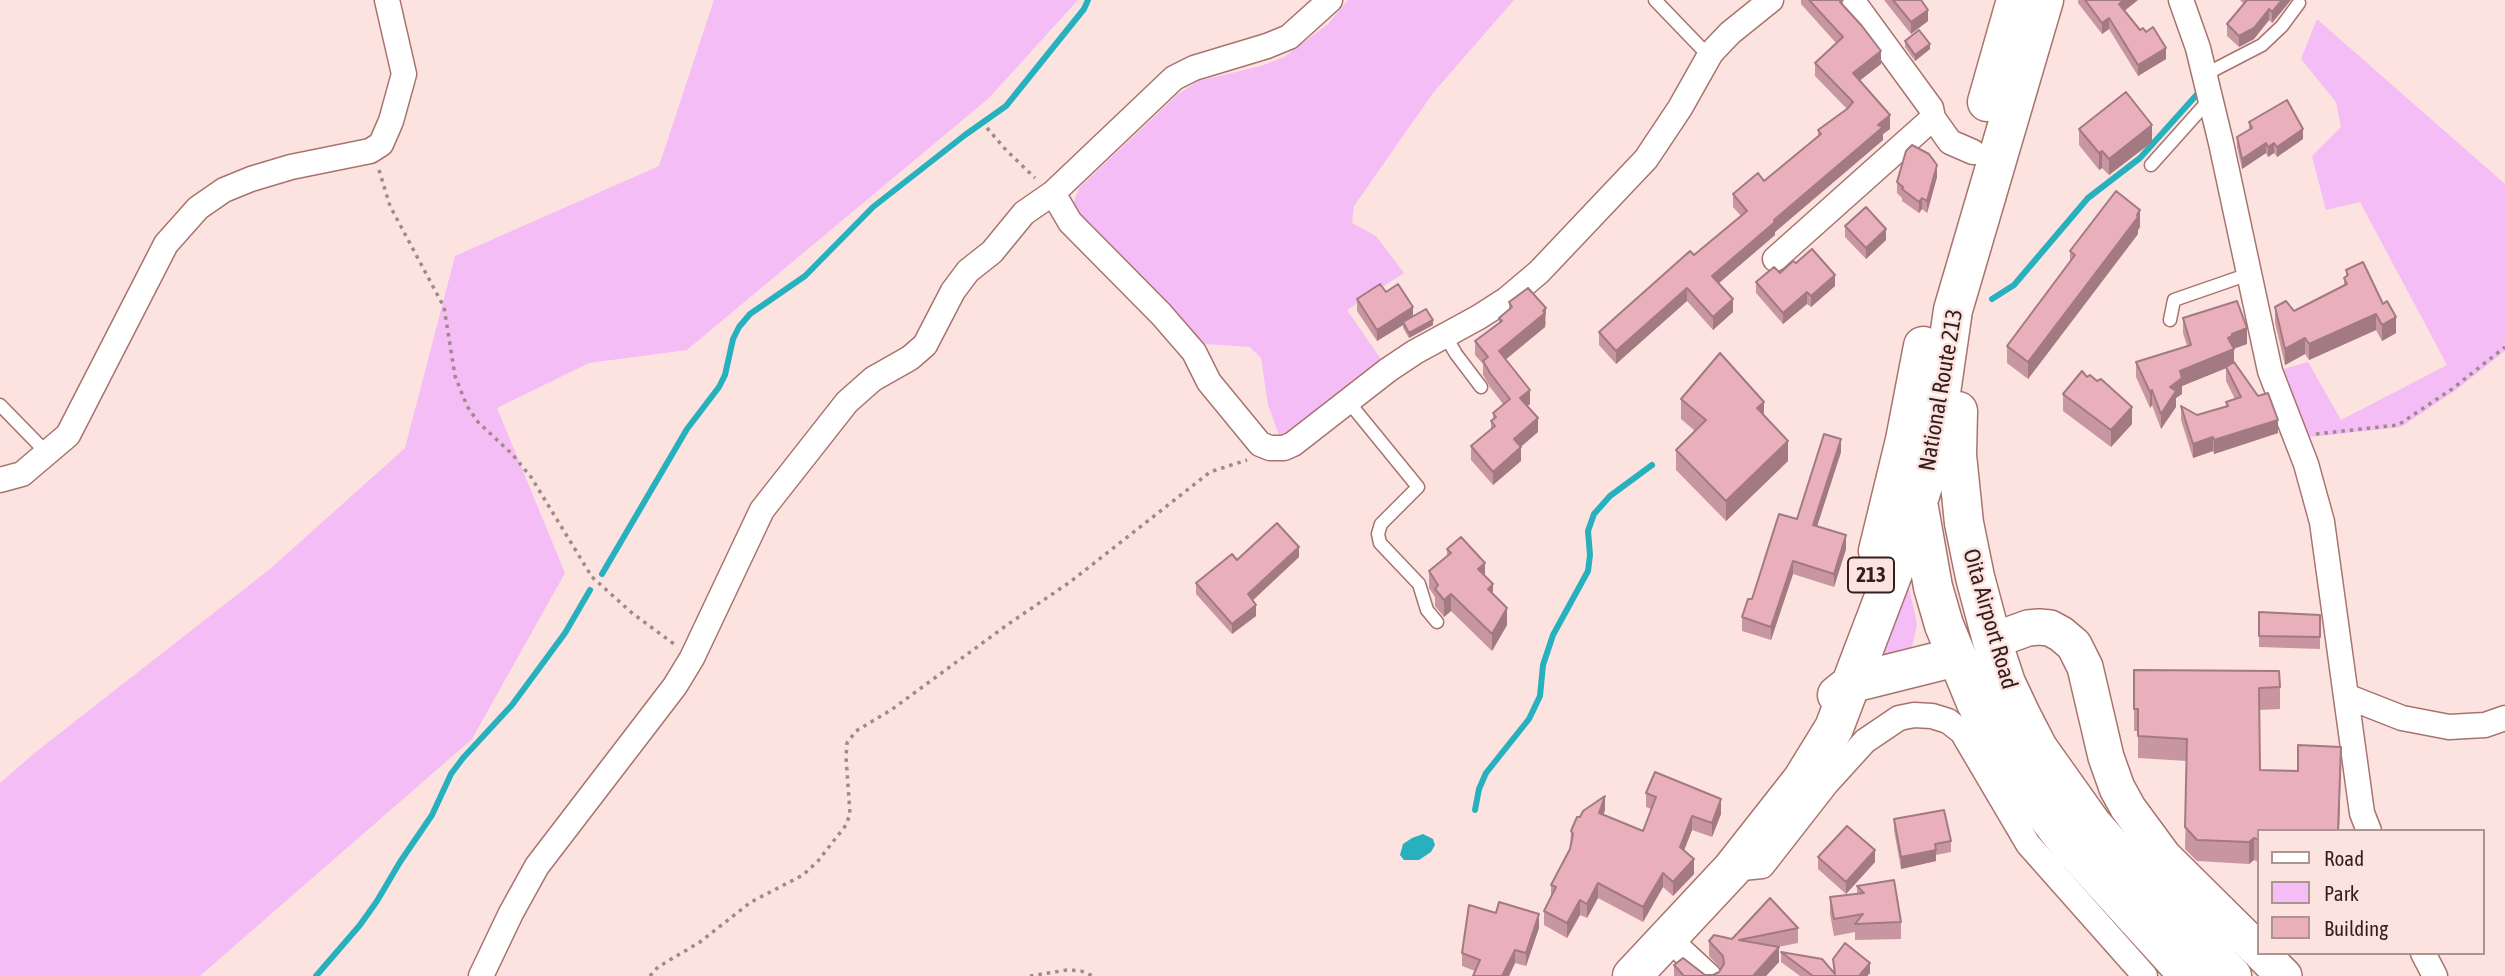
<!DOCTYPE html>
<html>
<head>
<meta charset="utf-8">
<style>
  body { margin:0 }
  #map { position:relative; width:2505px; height:976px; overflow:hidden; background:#fce3e0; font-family:"Asap Condensed",sans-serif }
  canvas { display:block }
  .legend { position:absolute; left:2257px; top:829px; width:228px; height:126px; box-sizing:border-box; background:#fce3e0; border:2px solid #ac9492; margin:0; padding:9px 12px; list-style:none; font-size:21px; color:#341e1c }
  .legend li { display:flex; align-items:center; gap:14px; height:35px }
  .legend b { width:35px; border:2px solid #ac9492 }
</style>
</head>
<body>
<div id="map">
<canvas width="2505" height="976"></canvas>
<ul class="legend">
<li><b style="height:9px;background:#fff"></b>Road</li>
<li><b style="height:19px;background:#f4bdf5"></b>Park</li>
<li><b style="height:19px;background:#e9afba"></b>Building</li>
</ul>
</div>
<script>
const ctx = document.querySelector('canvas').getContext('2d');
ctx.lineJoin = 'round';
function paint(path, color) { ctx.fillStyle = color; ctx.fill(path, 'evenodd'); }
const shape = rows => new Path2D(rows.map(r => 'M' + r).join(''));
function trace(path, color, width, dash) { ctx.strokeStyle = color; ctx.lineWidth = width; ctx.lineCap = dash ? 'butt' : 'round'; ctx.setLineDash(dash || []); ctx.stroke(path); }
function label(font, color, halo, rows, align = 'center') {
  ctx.font = font + ' "Asap Condensed",sans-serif'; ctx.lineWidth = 5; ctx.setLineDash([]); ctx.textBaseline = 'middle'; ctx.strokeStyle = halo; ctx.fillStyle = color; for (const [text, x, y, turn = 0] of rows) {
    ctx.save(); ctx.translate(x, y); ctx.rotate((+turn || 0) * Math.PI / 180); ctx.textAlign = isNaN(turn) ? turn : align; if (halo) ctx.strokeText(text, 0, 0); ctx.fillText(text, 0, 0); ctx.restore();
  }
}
paint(shape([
  [714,0,1078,0,989,98,687,350,589,363,497,408,565,573,472,739,200,976,0,976,0,783,37,751,270,569,405,448,455,256,659,166],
  [1348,0,1514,0,1433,93,1354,206,1352,223,1376,236,1404,273,1347,310,1385,365,1282,443,1268,405,1261,358,1250,347,1191,343,1070,211,1079,188,1177,95,1198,81,1261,66,1284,57,1328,24],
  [2317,19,2505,184,2505,351,2456,390,2401,427,2302,438,2277,371,2308,362,2341,420,2447,365,2360,202,2326,210,2312,156,2341,127,2336,102,2301,59],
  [1907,579,1917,624,1910,657,1878,667]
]), '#f4bdf5');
paint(shape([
  [1423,834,1433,839,1435,845,1431,852,1419,860,1404,860,1400,855,1403,844,1412,838]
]), '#27b1bf');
trace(shape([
  [1992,299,2014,285,2088,198,2140,158,2200,91],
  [602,574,687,429,719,387,725,375,733,339,739,327,750,314,805,276,873,207,965,135,1006,106,1084,9,1088,0],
  [1475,810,1479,789,1486,773,1529,719,1540,696,1543,665,1553,635,1588,571,1590,555,1588,531,1594,514,1610,496,1652,465],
  [316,976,360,925,377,901,400,862,432,815,451,774,463,758,512,705,565,633,590,590]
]), '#27b1bf', 6);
const lane = shape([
  [1655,0,1705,52,1711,53],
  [2204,75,2262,45,2282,26,2299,3],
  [2151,165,2210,99],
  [2170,320,2174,300,2249,274],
  [1445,335,1456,354,1481,387],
  [1347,400,1418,487,1381,524,1378,534,1380,543,1419,584,1427,610,1437,622],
  [0,405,47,453]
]);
const street = shape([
  [1852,0,1931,108,1933,118],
  [2181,0,2198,48,2221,143,2270,371,2306,464,2322,522,2362,813,2369,831],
  [1053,193,1070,222,1161,314,1194,352,1209,382,1260,444,1270,448,1284,448,1293,444,1388,370,1415,352,1479,317,1507,299,1539,272,1646,159,1680,108,1711,53,1730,33,1771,0],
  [1775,259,1933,118,1950,142,1973,152],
  [0,480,22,474,68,435,166,244,198,208,224,190,251,179,291,167,370,151,381,144,391,121,404,74,387,0],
  [2346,696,2402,718,2449,727,2485,725,2505,718],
  [1732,869,1762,866,1826,784,1865,741,1899,718,1914,715,1932,716,1948,721,1962,732,2028,844,2145,976],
  [1668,938,1709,976],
  [2423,953,2435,976],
  [481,976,511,913,537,866,675,686,692,658,762,510,847,402,873,379,910,358,925,345,953,291,968,271,992,252,1024,213,1053,193,1174,78,1194,68,1267,46,1289,37,1330,0]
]);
const secondary = shape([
  [1992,641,2028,628,2039,627,2050,628,2061,634,2074,645,2085,667,2106,757,2117,788,2128,808,2164,857,2258,950],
  [2261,953,2284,976]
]);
const highway = shape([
  [1987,102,2016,0],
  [1958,411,1957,455,1964,523,1975,577,1992,641,2006,683,2022,717,2038,748,2092,824,2135,873,2232,976],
  [1919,508,1933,587,1944,625,1976,703,1996,739,2034,799,2067,842,2189,976],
  [1878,551,1905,440,1923,346],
  [1837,695,1852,683,1956,657],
  [1632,976,1732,869,1802,780,1834,728,1906,539,1931,461,1953,310,2044,0]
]);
trace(lane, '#a8736d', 15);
trace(street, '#a8736d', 27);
trace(secondary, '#a8736d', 38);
trace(highway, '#a8736d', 41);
trace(shape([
  [987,128,1006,150,1035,178],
  [379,170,390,206,444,307,455,376,467,406,478,422,512,454,531,477,592,577,632,613,674,644],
  [2316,434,2398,425,2452,389,2505,347],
  [650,976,658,967,700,942,751,902,803,875,818,861,846,825,850,814,846,757,847,743,856,731,891,710,1007,625,1070,582,1210,472,1247,460],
  [1030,976,1067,970,1081,971,1093,976]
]), '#a08986', 3.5, [3.5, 5]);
trace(lane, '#fff', 12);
trace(street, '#fff', 24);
trace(secondary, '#fff', 35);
trace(highway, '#fff', 38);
paint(shape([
  [1801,0,1843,0,1843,6,1881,64,1860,80,1890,129,1883,134,1883,140,1775,232,1775,235,1719,283,1733,312,1713,330,1687,301,1616,364,1599,345,1599,332,1694,255,1741,216,1733,207,1733,194,1764,181,1818,136,1818,130,1847,109,1815,76,1815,63,1836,43,1801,4],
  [1884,0,1921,0,1928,21,1911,34],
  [2078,0,2138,0,2124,11,2140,30,2166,59,2138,76,2109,29,2102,34,2078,3],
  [2240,0,2291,0,2272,23,2269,20,2254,39,2239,47,2227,36,2227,24,2244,4],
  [1905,41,1930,49,1915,61,1905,47],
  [2249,122,2303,139,2277,157,2274,153,2268,157,2266,153,2242,169,2237,147,2237,137,2249,130],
  [2079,129,2152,142,2109,175,2102,168,2099,170,2079,145],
  [1937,177,1927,213,1922,209,1919,213,1902,201,1902,198,1897,193,1897,182],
  [1845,226,1886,240,1866,259,1845,237],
  [2140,227,2138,230,2138,234,2028,379,2007,363,2007,346,2070,262,2070,251],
  [1796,263,1835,286,1811,307,1807,304,1783,324,1756,293,1756,282,1780,273],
  [2346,270,2396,333,2382,341,2376,330,2309,360,2305,354,2285,365,2275,323,2275,307,2294,311,2344,286,2344,278,2346,276],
  [1386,292,1413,317,1433,325,1409,338,1403,328,1403,325,1377,341,1357,311,1357,299],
  [1509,302,1546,322,1545,327,1505,360,1530,404,1527,406,1538,432,1521,447,1521,461,1493,485,1471,460,1471,446,1491,429,1491,421,1493,419,1493,413,1503,404,1490,387,1483,375,1483,364,1475,355,1475,341,1499,323,1499,318,1509,310],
  [2183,318,2247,344,2234,349,2234,362,2278,433,2214,454,2213,451,2193,458,2181,420,2181,406,2197,415,2226,407,2226,402,2235,399,2226,381,2226,368,2182,386,2182,394,2176,398,2176,407,2161,429,2152,405,2150,408,2136,377,2136,362,2187,346,2183,333],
  [2087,377,2097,381,2132,424,2111,447,2063,411,2063,394],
  [1681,399,1764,416,1788,461,1726,521,1676,470,1676,450,1695,431,1681,419],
  [1841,452,1817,526,1846,549,1834,587,1793,574,1771,640,1742,631,1742,617,1797,519],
  [1447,549,1485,576,1507,625,1492,651,1451,611,1444,617,1435,606,1435,597,1429,588,1429,571,1447,556],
  [1299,557,1252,600,1256,616,1232,634,1196,594,1196,583,1237,560],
  [2259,612,2320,615,2320,649,2259,647],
  [2134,670,2280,687,2280,709,2259,710,2260,770,2298,771,2341,768,2339,831,2258,831,2258,862,2254,860,2249,864,2197,861,2185,849,2187,761,2138,758,2138,731,2134,731],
  [1646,793,1721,814,1712,837,1692,830,1684,850,1694,874,1673,896,1663,887,1643,922,1598,898,1587,918,1580,915,1567,938,1544,925,1544,911,1551,897,1551,885,1570,849,1571,831,1580,817,1605,810,1603,815,1643,831,1651,809,1646,807],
  [1894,819,1951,841,1951,852,1936,855,1936,861,1901,869,1894,830],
  [1818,857,1875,862,1846,894,1818,869],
  [1857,886,1901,922,1901,939,1855,940,1855,932,1834,936,1830,914,1830,897,1857,894],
  [1539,928,1526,966,1515,963,1509,976,1473,976,1475,971,1462,966,1462,953],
  [1798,928,1798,943,1778,947,1779,962,1766,976,1674,976,1674,965,1705,975,1713,975,1719,972,1721,969,1709,956,1709,941,1732,939],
  [1781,952,1834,972,1833,959,1870,973,1867,976,1800,976,1781,962]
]), '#c896a0');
paint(shape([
  [2124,0,2138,0,2119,15,2119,4],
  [2282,0,2291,0,2272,23,2272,12],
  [2269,9,2269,20,2254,39,2239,47,2239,36],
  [1928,10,1928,21,1911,34,1911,22],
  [2109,18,2109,29,2102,34,2102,23],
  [1930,44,1930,49,1915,61,1915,55],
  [2166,48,2166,59,2138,76,2138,65],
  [1881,51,1881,64,1853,86,1853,73],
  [1890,115,1890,129,1883,134,1883,140,1775,232,1775,235,1712,289,1712,276,1878,125],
  [2152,125,2152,142,2109,175,2109,159],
  [2303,129,2303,139,2277,157,2277,147],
  [2266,143,2266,153,2242,169,2242,159],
  [2274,143,2274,153,2268,157,2268,147],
  [2102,151,2102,168,2099,170,2099,153],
  [1937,165,1937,177,1927,213,1927,201],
  [1922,198,1922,209,1919,213,1919,202],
  [2140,210,2140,227,2138,230,2138,234,2028,379,2028,362],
  [1886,229,1886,240,1866,259,1866,248],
  [1835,275,1835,286,1811,307,1811,296],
  [1687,288,1687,301,1616,364,1616,351],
  [1807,292,1807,304,1783,324,1783,313],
  [1733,299,1733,312,1713,330,1713,317],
  [1413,307,1413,318,1403,322,1403,325,1377,341,1377,330],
  [1546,308,1545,327,1499,365,1499,351],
  [2376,314,2376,330,2309,360,2309,344],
  [2396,317,2396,333,2382,341,2382,325],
  [1433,320,1433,325,1409,338,1409,333],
  [2247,328,2247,344,2232,349,2234,349,2234,365,2182,386,2182,394,2176,398,2176,407,2161,429,2161,414,2170,387,2180,371,2228,338,2232,334],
  [2305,338,2305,354,2285,365,2285,349],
  [1530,390,1530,404,1520,411,1520,398],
  [2152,390,2152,405,2150,408,2150,392],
  [1764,402,1764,422,1757,408],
  [2132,407,2132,424,2111,447,2111,430],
  [1538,418,1538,432,1514,452,1514,439],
  [2278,420,2278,433,2214,454,2214,440],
  [2213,437,2213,451,2193,458,2193,444],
  [1841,439,1841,452,1813,539,1813,525],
  [1788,441,1788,461,1726,521,1726,501],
  [1521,447,1521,461,1493,485,1493,472],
  [1846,535,1846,549,1834,587,1834,574],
  [1299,547,1299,557,1248,605,1248,594],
  [1793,561,1793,574,1771,640,1771,627],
  [1485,563,1485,580,1478,569],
  [1493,584,1493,601,1488,589],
  [1451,594,1451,611,1444,617,1444,600],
  [1256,605,1256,616,1232,634,1232,624],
  [1507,608,1507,625,1492,651,1492,634],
  [2341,747,2339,831,2338,831],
  [1605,796,1605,810,1599,828,1599,813],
  [1721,799,1721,814,1712,837,1712,823],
  [1692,816,1692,830,1680,861,1680,847],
  [2254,838,2254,860,2249,864,2249,842],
  [1875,850,1875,862,1846,894,1846,882],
  [1936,850,1936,861,1901,869,1901,857],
  [1694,859,1694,874,1673,896,1673,882],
  [1663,873,1663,887,1643,922,1643,907],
  [1598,883,1598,898,1587,918,1587,904],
  [1580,900,1580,915,1567,938,1567,923],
  [1539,914,1539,928,1526,966,1526,953],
  [1779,947,1779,962,1766,976,1753,976],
  [1515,950,1515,963,1509,976,1502,976],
  [1870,963,1870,973,1867,976,1859,976]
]), '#a37a82');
const building = shape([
  [1809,0,1843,0,1840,2,1862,26,1881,51,1853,73,1890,115,1878,125,1883,127,1774,220,1775,222,1712,276,1733,299,1713,317,1687,288,1616,351,1599,332,1690,251,1694,255,1747,211,1733,194,1758,173,1764,181,1821,134,1818,130,1847,109,1853,102,1815,63,1843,37,1809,0],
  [1893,0,1921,0,1928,10,1911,22,1893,0],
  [2085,0,2124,0,2119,4,2140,30,2143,28,2146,32,2153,27,2166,48,2138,65,2109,18,2102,23,2085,0],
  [2247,0,2282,0,2272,12,2269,9,2254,28,2239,36,2227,24,2247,0],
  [1919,30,1930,44,1915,55,1905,41,1919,30],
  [2126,92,2152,125,2109,159,2102,151,2099,153,2079,129,2126,92],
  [2287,100,2303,129,2277,147,2274,143,2268,147,2266,143,2242,159,2237,137,2252,128,2249,122,2287,100],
  [1912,145,1929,154,1937,165,1927,201,1922,198,1919,202,1902,189,1903,187,1897,182,1906,151,1912,145],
  [2116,191,2140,210,2137,215,2138,217,2028,362,2007,346,2075,255,2070,251,2116,191],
  [1866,207,1886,229,1866,248,1845,226,1866,207],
  [1812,249,1835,275,1811,296,1807,292,1783,313,1756,282,1774,267,1780,273,1793,261,1796,263,1812,249],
  [2363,262,2383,304,2387,301,2396,317,2382,325,2376,314,2309,344,2305,338,2285,349,2275,307,2286,301,2294,311,2347,284,2344,278,2348,275,2346,270,2363,262],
  [1380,284,1386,292,1398,284,1413,307,1377,330,1357,299,1380,284],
  [1528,288,1546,308,1543,311,1545,313,1499,351,1530,390,1520,398,1538,418,1514,439,1521,447,1493,472,1471,446,1495,426,1491,421,1496,417,1493,413,1510,399,1490,373,1483,361,1488,357,1475,341,1502,321,1499,318,1512,307,1509,302,1528,288],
  [2237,301,2247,328,2232,334,2232,336,2228,338,2234,349,2180,371,2182,378,2170,387,2176,391,2161,414,2152,390,2150,392,2136,362,2191,345,2183,318,2237,301],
  [1426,309,1433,320,1409,333,1403,322,1426,309],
  [1720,353,1764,402,1757,408,1788,441,1726,501,1676,450,1706,420,1681,399,1720,353],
  [2234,362,2258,396,2268,393,2278,420,2214,440,2213,437,2193,444,2181,406,2197,415,2228,406,2226,402,2241,397,2226,367,2234,362],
  [2082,371,2087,377,2090,375,2097,381,2101,379,2132,407,2111,430,2063,394,2082,371],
  [1824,434,1841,439,1813,525,1846,535,1834,574,1793,561,1771,627,1742,617,1748,599,1752,599,1779,514,1797,519,1824,434],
  [1277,523,1299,547,1248,594,1256,605,1232,624,1196,583,1232,554,1237,560,1277,523],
  [1461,537,1485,563,1478,569,1493,584,1488,589,1507,608,1492,634,1451,594,1444,600,1435,589,1438,585,1429,571,1451,553,1447,549,1461,537],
  [2259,612,2320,615,2320,637,2259,636,2259,612],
  [2134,670,2279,671,2280,687,2259,688,2260,770,2298,771,2298,745,2341,747,2338,831,2258,831,2258,840,2254,838,2249,842,2197,840,2185,827,2187,739,2138,736,2138,709,2134,709,2134,670],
  [1655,772,1721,799,1712,823,1692,816,1680,847,1694,859,1673,882,1663,873,1643,907,1598,883,1587,904,1580,900,1567,923,1544,911,1556,887,1551,885,1570,849,1573,834,1571,831,1577,817,1580,817,1583,811,1605,796,1599,813,1643,831,1656,797,1646,793,1655,772],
  [1944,810,1951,841,1935,844,1936,850,1901,857,1894,819,1944,810],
  [1847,826,1875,850,1846,882,1818,857,1847,826],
  [1894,880,1901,922,1855,924,1863,914,1834,919,1830,897,1864,893,1857,886,1894,880],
  [1770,898,1798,928,1739,940,1779,947,1753,976,1684,976,1674,965,1683,958,1705,975,1713,975,1719,972,1724,964,1723,956,1709,941,1714,935,1732,939,1770,898],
  [1499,902,1539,914,1526,953,1515,950,1502,976,1473,976,1480,960,1462,953,1469,905,1496,913,1499,902],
  [1845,943,1870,963,1859,976,1813,976,1781,952,1822,959,1835,974,1833,959,1845,943]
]);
paint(building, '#e9afba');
trace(building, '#a37a82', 2);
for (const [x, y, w] of [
  [1871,575,46]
]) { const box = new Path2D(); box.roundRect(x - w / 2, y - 17.5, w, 35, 5); ctx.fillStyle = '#fce3e0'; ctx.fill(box); trace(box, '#341e1c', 2); }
label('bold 21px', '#341e1c', null, [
  ["213",1871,575]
]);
label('23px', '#341e1c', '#fce3e0', [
  ["National Route 213",1941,390,-80],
  ["Oita Airport Road",1990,619,74]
]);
</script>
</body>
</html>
